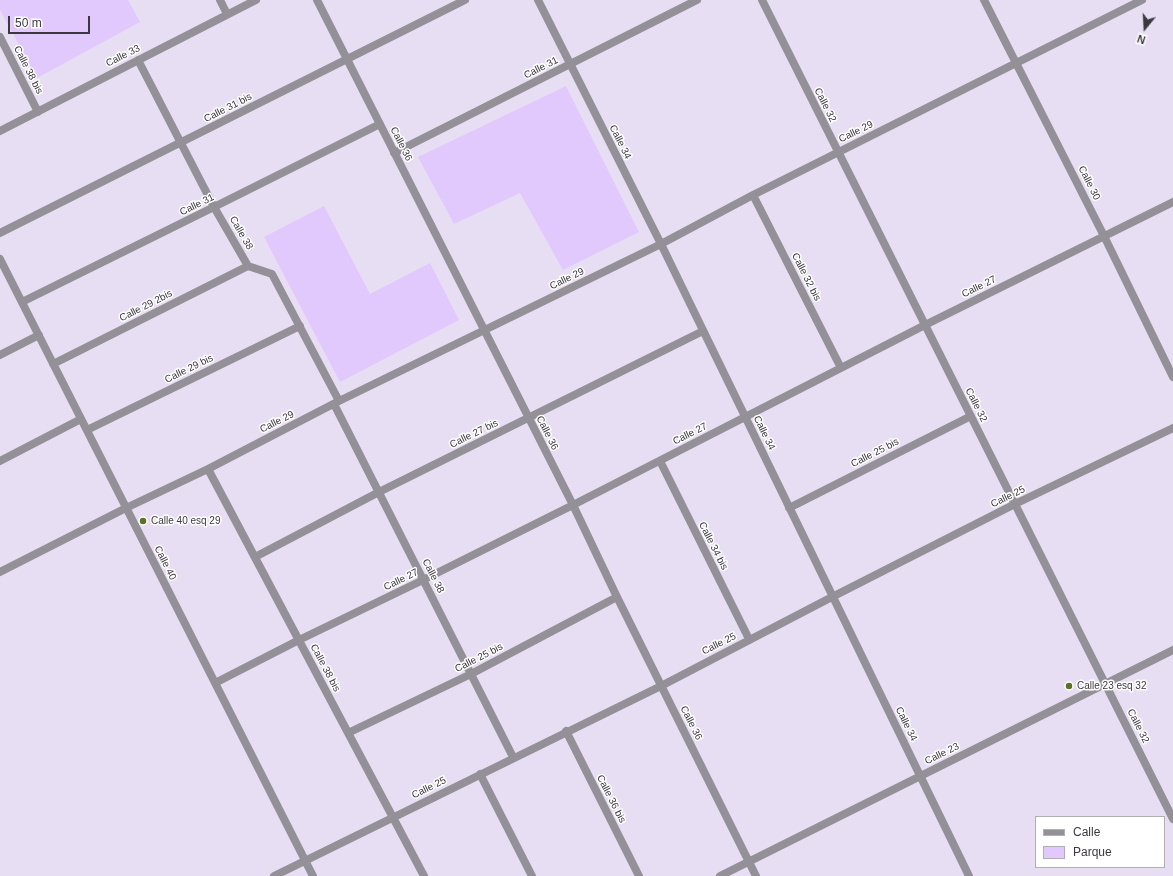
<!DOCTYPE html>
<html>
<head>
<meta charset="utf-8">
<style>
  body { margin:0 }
  #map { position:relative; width:1173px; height:876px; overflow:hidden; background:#e8def4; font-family:Arial,sans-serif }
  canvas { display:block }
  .legend { position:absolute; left:1035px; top:816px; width:130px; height:52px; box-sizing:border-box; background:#fff; border:1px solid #b1afb3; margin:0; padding:5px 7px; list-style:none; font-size:12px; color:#3c3840 }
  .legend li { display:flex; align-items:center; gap:8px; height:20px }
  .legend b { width:20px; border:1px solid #b1afb3 }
  .north { position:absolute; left:1125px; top:8px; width:40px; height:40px; -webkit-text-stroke:3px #fff; paint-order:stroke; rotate:198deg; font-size:11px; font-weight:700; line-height:16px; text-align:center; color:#3c3840 }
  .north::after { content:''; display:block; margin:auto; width:14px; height:18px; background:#3c3840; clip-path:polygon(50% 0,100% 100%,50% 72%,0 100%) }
  .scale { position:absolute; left:8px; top:16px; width:82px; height:18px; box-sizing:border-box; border:2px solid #3c3840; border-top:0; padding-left:5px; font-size:12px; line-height:14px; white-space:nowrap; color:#3c3840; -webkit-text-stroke:3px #fff; paint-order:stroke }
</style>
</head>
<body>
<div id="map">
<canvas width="1173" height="876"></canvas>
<ul class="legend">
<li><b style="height:5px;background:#949098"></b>Calle</li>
<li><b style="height:11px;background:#e1c8fd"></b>Parque</li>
</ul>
<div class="north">N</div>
<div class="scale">50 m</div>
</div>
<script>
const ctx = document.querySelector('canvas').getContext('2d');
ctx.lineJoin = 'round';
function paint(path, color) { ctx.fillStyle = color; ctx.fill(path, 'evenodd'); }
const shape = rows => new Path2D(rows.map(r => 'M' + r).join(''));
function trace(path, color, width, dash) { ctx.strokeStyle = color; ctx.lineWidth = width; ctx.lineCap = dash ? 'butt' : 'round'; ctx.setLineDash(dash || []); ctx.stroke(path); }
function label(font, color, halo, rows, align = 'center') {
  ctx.font = font + ' Arial,sans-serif'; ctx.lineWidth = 3; ctx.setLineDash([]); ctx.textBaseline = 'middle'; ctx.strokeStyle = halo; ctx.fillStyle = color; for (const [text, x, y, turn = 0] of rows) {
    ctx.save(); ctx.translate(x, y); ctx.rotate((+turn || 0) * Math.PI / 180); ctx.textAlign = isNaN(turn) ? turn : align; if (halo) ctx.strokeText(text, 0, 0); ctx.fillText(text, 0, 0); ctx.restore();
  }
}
paint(shape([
  [0,0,128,0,140,22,37,78,0,10],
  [566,86,639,232,563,270,520,193,454,224,418,157],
  [324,206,370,294,430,263,459,320,340,382,264,237]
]), '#e1c8fd');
trace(shape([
  [220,0,227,14],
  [317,0,573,505,617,597,756,876],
  [538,0,661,244,969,876],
  [762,0,1173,819],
  [984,0,1104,236,1173,377],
  [0,37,38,112],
  [138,60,214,207,248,266,272,274,339,401],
  [0,131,256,0],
  [394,153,697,0],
  [753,195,841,368],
  [0,233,465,0],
  [0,259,313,876],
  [22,302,214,207,380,124],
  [0,355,39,335],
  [53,364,248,266],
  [334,404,513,757],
  [87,430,300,326],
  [0,461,81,419],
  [660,461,749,639],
  [208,469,424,876],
  [789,508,971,416],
  [255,557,379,492,703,331],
  [0,572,126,508,208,469,339,401,661,244,753,195,1142,0],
  [215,683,299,640,423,580,573,505,925,325,1173,202],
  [566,731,639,876],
  [348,733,471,674,617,597],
  [480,774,532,876],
  [274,876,661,686,832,597,1015,504,1173,428],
  [720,876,1173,650]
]), '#949098', 8);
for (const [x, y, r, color] of [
  [143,521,4,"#5a7224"],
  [1069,686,4,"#5a7224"]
]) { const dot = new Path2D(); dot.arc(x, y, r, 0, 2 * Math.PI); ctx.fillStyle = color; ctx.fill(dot); trace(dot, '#fff', 1.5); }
label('10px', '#3c3840', '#fff', [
  ["Calle 33",123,56,-27],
  ["Calle 31",541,68,-27],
  ["Calle 38 bis",28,70,63],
  ["Calle 32",825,105,63],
  ["Calle 31 bis",228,108,-27],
  ["Calle 29",856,132,-26],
  ["Calle 34",620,142,63],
  ["Calle 36",401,144,63],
  ["Calle 30",1089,183,63],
  ["Calle 31",197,205,-26],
  ["Calle 38",241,233,60],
  ["Calle 32 bis",806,277,63],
  ["Calle 29",567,279,-26],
  ["Calle 27",979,287,-26],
  ["Calle 29 2bis",146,306,-27],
  ["Calle 29 bis",189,369,-26],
  ["Calle 32",976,405,63],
  ["Calle 29",277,422,-27],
  ["Calle 36",547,433,63],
  ["Calle 34",764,433,64],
  ["Calle 27 bis",474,434,-26],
  ["Calle 27",690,434,-27],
  ["Calle 25 bis",875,453,-27],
  ["Calle 25",1008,497,-26],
  ["Calle 34 bis",713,546,63],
  ["Calle 40",165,563,63],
  ["Calle 38",433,576,63],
  ["Calle 27",401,580,-26],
  ["Calle 25",719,644,-27],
  ["Calle 25 bis",479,658,-27],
  ["Calle 38 bis",325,668,62],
  ["Calle 36",691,723,63],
  ["Calle 34",906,724,64],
  ["Calle 32",1138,726,63],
  ["Calle 23",942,754,-26],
  ["Calle 25",429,788,-26],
  ["Calle 36 bis",611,799,63]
]);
label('10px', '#3c3840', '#fff', [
  ["Calle 40 esq 29",151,521],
  ["Calle 23 esq 32",1077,686]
], 'left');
</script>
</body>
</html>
